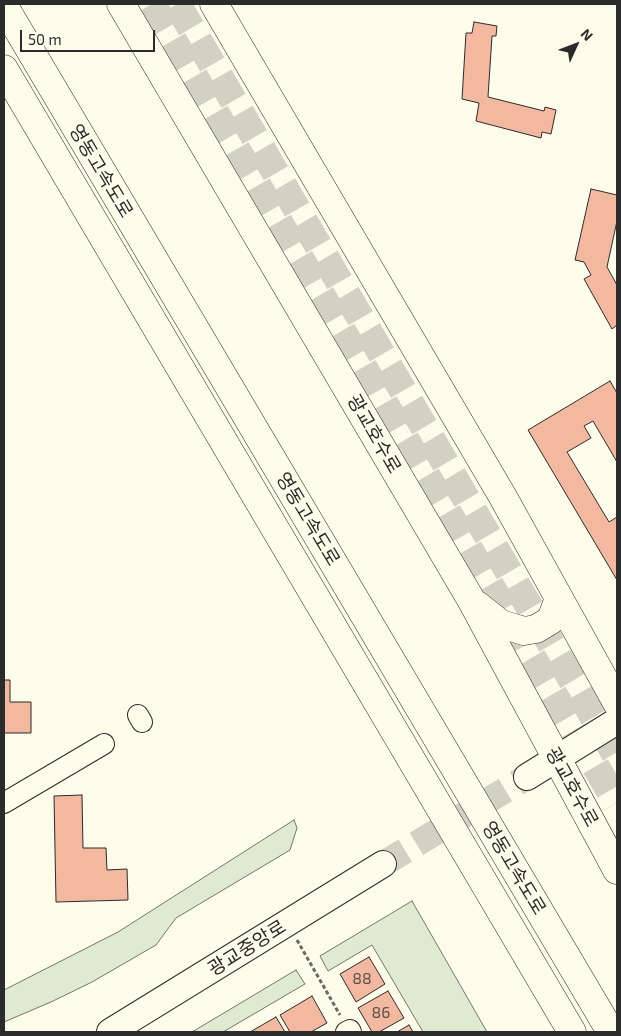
<!DOCTYPE html>
<html>
<head>
<meta charset="utf-8">
<style>
  body { margin:0 }
  #map { position:relative; width:621px; height:1036px; overflow:hidden; background:#fdfbea; font-family:"Exo 2",sans-serif }
  canvas { display:block }
  .frame { position:absolute; inset:0; border:5px solid #2b2b2b; pointer-events:none }
  .north { position:absolute; left:551px; top:20px; width:50px; height:50px; -webkit-text-stroke:4px #fdfbea; paint-order:stroke; rotate:47deg; font-size:14px; font-weight:700; line-height:20px; text-align:center; color:#2b2b2b }
  .north::after { content:''; display:block; margin:auto; width:18px; height:22px; background:#2b2b2b; clip-path:polygon(50% 0,100% 100%,50% 72%,0 100%) }
  .scale { position:absolute; left:20px; top:30px; width:135px; height:22px; box-sizing:border-box; border:2px solid #2b2b2b; border-top:0; padding-left:6px; font-size:15px; line-height:18px; white-space:nowrap; color:#2b2b2b; -webkit-text-stroke:4px #fdfbea; paint-order:stroke }
</style>
</head>
<body>
<div id="map">
<canvas width="621" height="1036"></canvas>
<div class="frame"></div>
<div class="north">N</div>
<div class="scale">50 m</div>
</div>
<script>
const ctx = document.querySelector('canvas').getContext('2d');
ctx.lineJoin = 'round';
function paint(path, color) { ctx.fillStyle = color; ctx.fill(path, 'evenodd'); }
const shape = rows => new Path2D(rows.map(r => 'M' + r).join(''));
function trace(path, color, width, dash) { ctx.strokeStyle = color; ctx.lineWidth = width; ctx.lineCap = dash ? 'butt' : 'round'; ctx.setLineDash(dash || []); ctx.stroke(path); }
function label(font, color, halo, rows, align = 'center') {
  ctx.font = font + ' "Exo 2","Noto Sans KR",sans-serif'; ctx.lineWidth = 4; ctx.setLineDash([]); ctx.textBaseline = 'middle'; ctx.strokeStyle = halo; ctx.fillStyle = color; for (const [text, x, y, turn = 0] of rows) {
    ctx.save(); ctx.translate(x, y); ctx.rotate((+turn || 0) * Math.PI / 180); ctx.textAlign = isNaN(turn) ? turn : align; if (halo) ctx.strokeText(text, 0, 0); ctx.fillText(text, 0, 0); ctx.restore();
  }
}
const green = shape([
  [294,820,297,828,290,850,176,918,156,945,92,982,51,1002,4,1022,4,990,118,932,294,820],
  [412,901,487,1032,423,1032,372,945,328,971,320,956,412,901],
  [296,970,305,984,223,1032,192,1032,296,970]
]);
paint(green, '#deebd1');
trace(green, '#74746e', 1);
const building = shape([
  [474,22,497,26,496,36,492,36,488,97,544,111,545,107,556,110,551,134,542,132,541,138,476,121,479,103,462,99,466,33,472,33,474,22],
  [591,189,617,195,617,221,607,267,617,285,617,325,612,329,584,279,591,275,584,262,575,260,591,189],
  [610,381,617,393,617,462,593,421,584,426,591,438,567,452,609,522,617,517,617,580,528,430,610,381],
  [4,680,10,680,10,702,31,702,31,733,4,733,4,680],
  [82,795,83,848,106,848,107,870,127,869,128,900,56,902,54,796,82,795],
  [369,957,385,984,356,1002,340,974,369,957],
  [388,991,404,1018,379,1032,372,1032,358,1008,388,991],
  [312,996,327,1023,311,1032,290,1032,280,1015,312,996],
  [276,1017,285,1032,250,1032,276,1017],
  [409,1025,413,1032,397,1032,409,1025]
]);
paint(building, '#f2b8a0');
trace(building, '#2b2b2b', 1);
trace(shape([
  [383,864,527,777]
]), '#d3d1c4', 26, [26, 13]);
trace(shape([
  [152,4,617,803],
  [177,4,617,757]
]), '#d3d1c4', 28, [28, 14]);
const minor = shape([
  [138,715,142,722],
  [4,803,104,744],
  [346,1032,350,1030,351,1032]
]);
const major = shape([
  [527,777,617,721],
  [110,1032,383,864]
]);
const highway = shape([
  [121,4,473,603,617,870],
  [214,4,503,497,617,703],
  [4,6,611,1032],
  [4,69,572,1032],
  [477,605,501,624,524,631,536,629,551,620,559,598]
]);
trace(minor, '#2b2b2b', 22);
trace(major, '#2b2b2b', 28);
trace(highway, '#2b2b2b', 29);
trace(shape([
  [297,940,340,1015]
]), '#6a6964', 3, [4, 2.5]);
trace(minor, '#fdfbea', 20);
trace(major, '#fdfbea', 26);
trace(highway, '#fdfbea', 28);
label('16px', '#5d4e48', null, [
  ["88",362,979],
  ["86",381,1013]
]);
label('19px', '#2b2b2b', '#fdfbea', [
  ["영동고속도로",101,171,59],
  ["광교호수로",374,434,60],
  ["영동고속도로",308,519,59],
  ["광교호수로",572,787,61],
  ["영동고속도로",514,868,59],
  ["광교중앙로",247,948,-32]
]);
</script>
</body>
</html>
